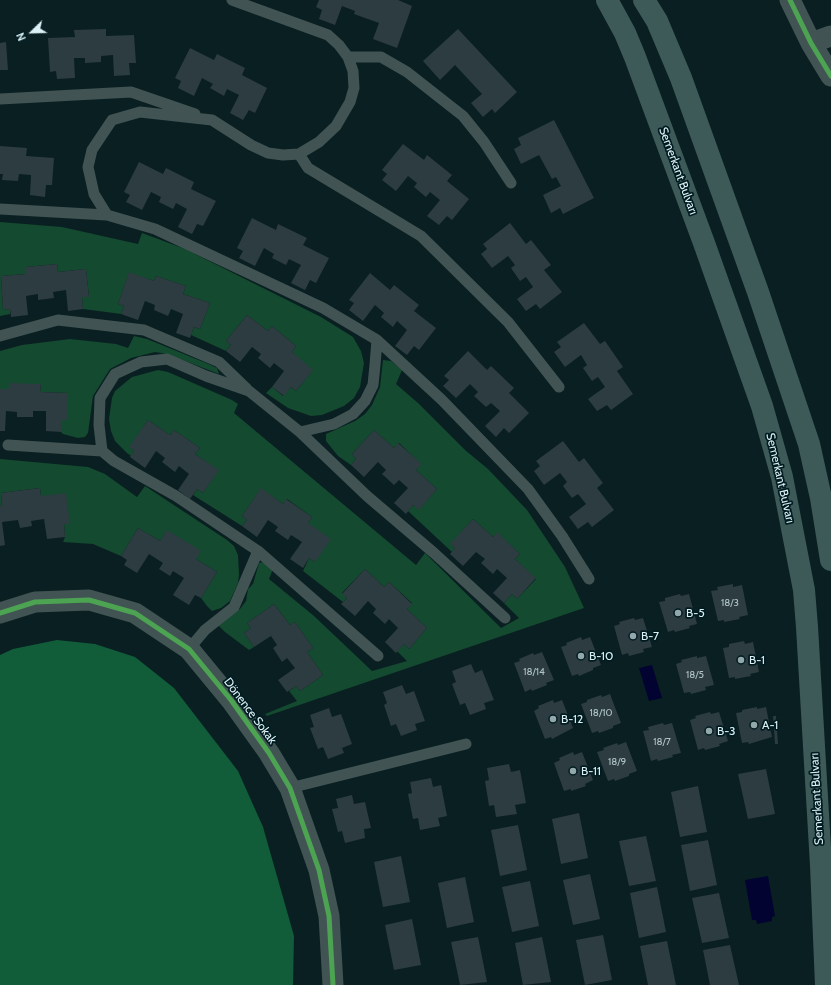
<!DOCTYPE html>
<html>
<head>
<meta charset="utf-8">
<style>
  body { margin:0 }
  #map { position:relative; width:831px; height:985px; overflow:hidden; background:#0a1f22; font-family:Cabin,sans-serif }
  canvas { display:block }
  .north { position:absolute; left:12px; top:12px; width:40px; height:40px; -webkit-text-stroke:3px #001c21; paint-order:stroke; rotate:247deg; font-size:11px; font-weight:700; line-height:16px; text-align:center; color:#dcf1f5 }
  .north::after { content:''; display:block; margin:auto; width:14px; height:18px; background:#dcf1f5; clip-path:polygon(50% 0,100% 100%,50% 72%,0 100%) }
</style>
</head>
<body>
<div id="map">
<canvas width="831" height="985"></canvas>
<div class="north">N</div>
</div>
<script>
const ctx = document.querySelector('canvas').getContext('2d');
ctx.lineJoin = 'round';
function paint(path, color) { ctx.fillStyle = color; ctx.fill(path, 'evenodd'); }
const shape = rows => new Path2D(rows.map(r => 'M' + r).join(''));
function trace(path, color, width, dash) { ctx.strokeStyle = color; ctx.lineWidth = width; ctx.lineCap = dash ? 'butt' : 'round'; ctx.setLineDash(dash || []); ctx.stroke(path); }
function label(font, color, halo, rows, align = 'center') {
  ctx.font = font + ' Cabin,sans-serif'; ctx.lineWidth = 3.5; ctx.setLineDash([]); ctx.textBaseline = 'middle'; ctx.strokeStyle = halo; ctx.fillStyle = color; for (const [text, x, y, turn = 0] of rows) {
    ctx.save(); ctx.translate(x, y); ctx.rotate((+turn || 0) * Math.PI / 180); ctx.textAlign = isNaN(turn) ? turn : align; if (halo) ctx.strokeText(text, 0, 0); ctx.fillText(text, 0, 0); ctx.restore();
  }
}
paint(shape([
  [0,222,62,227,138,244,142,233,185,249,321,317,353,337,361,351,364,363,360,387,354,398,344,406,322,415,311,416,288,408,266,393,272,387,283,396,291,387,296,391,311,372,292,352,296,346,272,326,268,331,247,315,226,341,231,345,226,351,191,335,194,327,200,329,210,303,183,294,186,286,156,276,154,281,129,273,118,304,124,306,121,314,83,309,82,297,89,297,86,269,58,272,57,264,26,267,26,274,1,276,3,310,10,309,10,314,0,316],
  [134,336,147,339,206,363,217,368,219,374,167,354,155,352,131,358,110,369,93,396,88,433,85,437,78,438,63,434,61,432,61,420,68,420,68,393,40,392,41,384,9,384,9,389,0,389,0,351,22,345,70,339,116,344,128,348],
  [383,360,391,361,402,370,396,384,418,403,465,450,488,469,527,510,565,567,584,608,267,716,265,714,297,701,289,691,296,686,300,691,323,675,307,652,313,648,295,622,290,625,274,604,247,623,251,628,244,633,254,647,249,650,225,632,217,624,240,609,246,601,248,589,253,584,259,563,263,562,273,569,269,579,314,616,372,671,407,661,397,651,404,644,409,649,427,628,407,609,412,603,389,582,384,587,365,569,342,593,347,598,343,602,303,571,309,558,315,562,308,523,312,517,287,499,283,504,261,489,242,516,247,520,242,526,193,495,197,489,203,493,218,470,195,454,200,448,174,430,170,435,148,420,130,447,134,451,131,456,127,453,115,441,111,431,109,419,112,398,115,391,132,377,158,370,168,372,232,400,238,404,234,413,416,565,425,553,501,628,519,618,504,603,512,594,517,599,536,579,515,559,520,554,497,533,493,537,473,519,451,544,455,548,452,552,408,511,413,505,419,509,437,489,416,470,421,464,399,443,394,448,374,430,352,454,356,459,351,465,338,456,326,441,326,434,355,421,365,414,372,405,380,387],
  [0,459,88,467,105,474,137,497,145,486,227,540,234,546,238,555,239,575,238,583,230,601,221,608,212,611,207,606,201,598,217,572,196,559,167,531,160,541,138,528,121,556,93,544,63,542,65,537,64,524,69,524,41,496,40,488,1,493,2,505,0,506]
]), '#144a2f');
paint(shape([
  [57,640,95,644,135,657,174,688,238,771,263,827,294,936,293,985,0,985,0,655,13,649]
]), '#125d39');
paint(shape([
  [652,665,662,698,649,701,639,668],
  [768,876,775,916,772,917,772,921,757,924,756,920,752,920,745,880]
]), '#020331');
paint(shape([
  [319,0,398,0,412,6,397,48,373,39,379,23,354,14,355,11,342,6,335,25,319,19,322,10,316,7],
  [106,29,106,36,134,35,136,63,129,63,130,75,114,76,113,55,101,56,101,62,85,63,85,58,74,58,75,78,57,79,56,71,50,72,48,38,75,37,74,30],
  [458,29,517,92,495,113,492,109,483,117,471,103,482,94,455,65,440,80,423,61],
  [6,42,8,70,0,70,0,43],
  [190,48,214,60,217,54,245,68,242,75,267,88,255,113,249,110,243,120,230,113,239,95,227,89,224,96,210,88,213,84,202,78,194,96,178,88,181,81,175,78],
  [554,120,594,198,563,214,560,208,551,213,543,195,561,186,556,177,552,179,539,155,521,164,514,149,521,145,518,138],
  [403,144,424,160,427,155,452,175,447,181,469,199,452,220,447,216,439,225,427,216,440,200,430,192,426,197,414,187,417,183,408,176,396,191,382,180,387,174,382,170],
  [0,146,27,148,26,156,54,158,52,185,46,185,45,197,30,195,31,175,19,174,18,181,2,180,3,174,0,174],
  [139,162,163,174,166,168,194,182,191,189,216,201,203,226,197,224,192,234,178,227,187,209,176,203,173,209,159,202,161,197,151,192,142,210,126,202,130,195,124,192],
  [252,218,276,230,278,224,307,238,303,245,329,258,316,283,310,280,305,290,291,283,301,265,289,259,286,265,272,258,274,254,264,248,255,266,239,258,243,251,237,248],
  [510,223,526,244,531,240,551,265,544,270,562,292,540,309,536,304,526,311,517,299,533,287,526,277,520,281,511,268,515,265,508,256,492,268,481,254,487,249,483,244],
  [57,264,58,272,86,269,89,297,82,297,83,309,68,311,66,290,53,292,54,298,38,300,38,294,26,296,28,315,11,317,10,309,3,310,1,276,26,274,26,267],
  [129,272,154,281,156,276,186,286,183,294,210,303,200,329,194,327,190,338,176,333,183,314,171,309,168,316,154,310,155,305,145,301,138,320,121,314,124,306,118,304],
  [370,273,390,290,394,285,419,305,414,311,436,328,419,350,414,346,407,355,395,346,407,330,397,321,393,327,381,317,384,313,375,305,363,321,349,310,354,303,349,300],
  [247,315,268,331,272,326,296,346,292,352,313,370,296,391,291,387,284,396,272,387,284,371,274,363,270,368,258,358,261,354,252,347,240,362,226,351,231,345,226,341],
  [584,323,600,344,605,341,623,367,617,371,633,394,611,410,607,405,597,411,588,399,605,387,598,377,592,381,583,368,587,365,581,355,565,367,554,352,561,347,557,342],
  [468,351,487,370,491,366,514,388,509,393,529,413,509,433,504,428,496,437,485,426,500,411,491,403,486,407,474,396,478,392,470,384,456,398,443,386,449,380,444,376],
  [9,383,41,384,40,392,68,393,68,420,61,420,61,432,46,431,46,411,33,411,33,417,17,417,17,412,6,411,5,431,0,431,0,389,9,389],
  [148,420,170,435,174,430,200,448,195,454,219,470,203,493,197,489,190,499,178,490,189,474,179,466,175,472,162,462,165,458,156,451,145,468,130,457,134,451,129,447],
  [374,430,394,448,398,443,422,464,416,470,437,489,419,510,413,505,406,514,394,503,408,488,399,480,394,485,382,474,386,470,378,462,364,477,351,465,356,459,352,454],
  [563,441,579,462,584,458,603,483,597,488,614,510,592,527,588,522,578,529,569,517,586,504,578,494,572,498,563,486,567,482,560,473,544,485,534,471,540,466,536,461],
  [40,488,41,496,66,493,70,524,64,524,65,537,47,539,44,519,31,521,32,526,20,528,18,520,2,522,5,545,0,546,0,506,2,505,1,493],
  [261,488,283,504,286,499,312,517,308,523,331,539,315,562,309,558,303,568,290,559,302,542,291,535,288,540,275,531,278,527,268,520,257,537,242,526,247,520,242,516],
  [473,519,493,537,497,532,520,554,515,559,536,578,517,599,512,594,504,603,493,593,507,578,497,569,493,574,481,563,485,559,476,552,463,566,450,554,455,548,450,544],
  [138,528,160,541,167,530,201,551,196,559,217,572,201,598,195,595,189,605,173,595,184,578,173,571,170,576,159,569,163,563,149,554,137,573,124,565,127,560,121,556],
  [365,569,384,587,389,582,412,604,407,609,427,628,409,649,404,644,396,653,385,642,398,628,389,619,385,624,373,613,376,609,368,601,355,616,341,604,347,598,342,594],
  [733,584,733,587,742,585,748,615,739,617,740,619,724,622,724,620,718,621,711,591,718,590,717,587],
  [680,594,681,596,689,594,697,624,689,626,690,628,675,632,674,630,668,632,659,602,665,601,665,598],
  [274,604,290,625,295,622,313,648,307,652,323,675,300,691,296,686,287,692,278,680,295,668,287,658,282,662,273,648,277,645,271,636,254,647,244,633,251,628,247,623],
  [634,618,635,620,643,618,652,647,643,649,644,652,629,656,628,653,622,655,614,626,620,624,619,622],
  [581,637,582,640,590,637,601,665,593,668,593,670,579,676,578,674,572,676,561,647,567,645,566,643],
  [744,641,745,644,753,642,759,672,750,674,751,676,735,679,735,677,729,678,723,648,729,647,729,644],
  [542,652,554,680,546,683,547,685,532,691,531,689,525,692,514,663,520,661,519,659,533,653,534,655],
  [697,656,697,658,706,656,714,685,705,687,706,690,691,694,690,692,684,693,676,664,682,662,681,660],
  [471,664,475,673,482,670,494,700,484,703,486,709,470,715,465,703,460,705,452,684,456,682,452,671],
  [402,685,406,694,414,691,425,721,415,724,417,730,401,736,396,724,391,726,384,705,387,703,383,692],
  [610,694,621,723,613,726,613,728,599,733,598,731,592,733,581,704,587,702,587,700,601,695,602,697],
  [553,700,554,703,562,700,573,728,552,739,551,737,545,739,534,711,539,708,538,706],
  [757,707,757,709,766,707,772,737,749,744,748,742,742,743,736,713,742,712,742,710],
  [329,708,332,717,341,714,352,744,342,748,344,753,328,759,323,747,318,749,310,728,314,727,310,715],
  [710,712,711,714,719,712,728,741,719,744,720,746,705,750,704,748,698,750,690,720,696,718,695,716],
  [773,716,776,716,778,744,775,744],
  [663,723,664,725,672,723,681,753,672,755,673,757,658,761,657,759,651,761,643,731,649,730,648,727],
  [626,742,637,771,629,774,629,776,615,781,614,779,608,781,597,752,604,750,603,748,617,743,618,745],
  [573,752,574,755,582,752,593,780,585,784,586,786,571,791,571,789,564,791,554,763,560,760,559,758],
  [509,764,511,772,520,770,526,803,515,805,517,814,496,817,494,805,489,806,485,781,489,780,487,768],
  [766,769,775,814,748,819,738,774],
  [431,778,433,787,441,785,447,816,438,818,440,826,420,830,418,818,413,819,408,794,412,793,410,782],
  [698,786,707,832,680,837,671,792],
  [352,795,354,804,365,802,371,828,364,829,365,838,345,843,342,831,338,832,332,809,338,808,336,799],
  [579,813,588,858,561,864,552,819],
  [518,825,527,870,500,876,491,830],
  [646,836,656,881,629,886,619,841],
  [708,840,717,885,690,891,681,845],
  [401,856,410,902,383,907,374,862],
  [590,874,600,919,573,925,563,880],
  [465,877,474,922,447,928,438,883],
  [530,881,539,926,512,932,502,887],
  [657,887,666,932,639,938,630,893],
  [719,893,729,938,702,943,692,898],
  [412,919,421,965,394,970,385,925],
  [603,935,612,980,585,985,576,940],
  [478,937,487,982,460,985,451,942],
  [542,937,551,982,523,985,515,943],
  [667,941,676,985,648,985,640,946],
  [730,945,739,985,710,985,703,950]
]), '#2d3c41');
trace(shape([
  [348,57,381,57,407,72,463,116,484,142,511,183],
  [0,99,131,92,195,114],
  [299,154,308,168,421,236,508,322,559,387],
  [0,209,107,215],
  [0,336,58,320,144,330,219,362,247,389],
  [377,340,442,400,528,489,562,536,589,579],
  [300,432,367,496,434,553,505,618],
  [8,445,102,451],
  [258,551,378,656],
  [189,649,205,630,234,607,258,551,176,496,114,461,102,451,99,425,100,398,115,374,141,362,167,359,206,376,249,391,300,432,334,424,353,414,365,401,373,385,375,365,377,340,323,308,155,229,107,215,94,194,88,167,92,150,112,120,140,112,212,120,251,145,268,153,283,155,299,154,319,142,336,126,350,102,354,88,353,71,348,57,339,45,328,35,232,0],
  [290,788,466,744]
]), '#415453', 11);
trace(shape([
  [790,0,811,43,831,76],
  [811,43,831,36],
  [0,613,35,602,89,600,135,613,189,649,231,700,269,753,290,788,319,870,329,916,333,985]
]), '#415453', 21);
trace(shape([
  [607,0,625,33,635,57,704,243,762,406,782,477,804,590,807,627,821,865,826,985],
  [644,0,657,21,681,78,758,292,809,444,821,498,831,560]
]), '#3e5a58', 22);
trace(shape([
  [790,0,811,43,831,76],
  [0,613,35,602,89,600,135,613,189,649,231,700,269,753,290,788,319,870,329,916,333,985]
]), '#4ca352', 5);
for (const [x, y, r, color] of [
  [678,613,4,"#92a8ab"],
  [633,636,4,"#92a8ab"],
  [581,656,4,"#92a8ab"],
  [741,660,4,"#92a8ab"],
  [553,719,4,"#92a8ab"],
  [754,725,4,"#92a8ab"],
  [709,731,4,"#92a8ab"],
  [573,771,4,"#92a8ab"]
]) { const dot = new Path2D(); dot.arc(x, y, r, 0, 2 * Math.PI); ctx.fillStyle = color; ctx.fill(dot); trace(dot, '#001c21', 1.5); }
label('10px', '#b0c4c8', null, [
  ["18/3",730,603],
  ["18/14",534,672],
  ["18/5",695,675],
  ["18/10",601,713],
  ["18/7",662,742],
  ["18/9",617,762]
]);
label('12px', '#dcf1f5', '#001c21', [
  ["Semerkant Bulvarı",678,171,70],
  ["Semerkant Bulvarı",780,478,77],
  ["Dönence Sokak",250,711,53],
  ["Semerkant Bulvarı",817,799,-93]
]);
label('12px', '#dcf1f5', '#001c21', [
  ["B-5",686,613],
  ["B-7",641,636],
  ["B-10",589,656],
  ["B-1",749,660],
  ["B-12",561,719],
  ["A-1",762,725],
  ["B-3",717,731],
  ["B-11",581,771]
], 'left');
</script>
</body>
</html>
